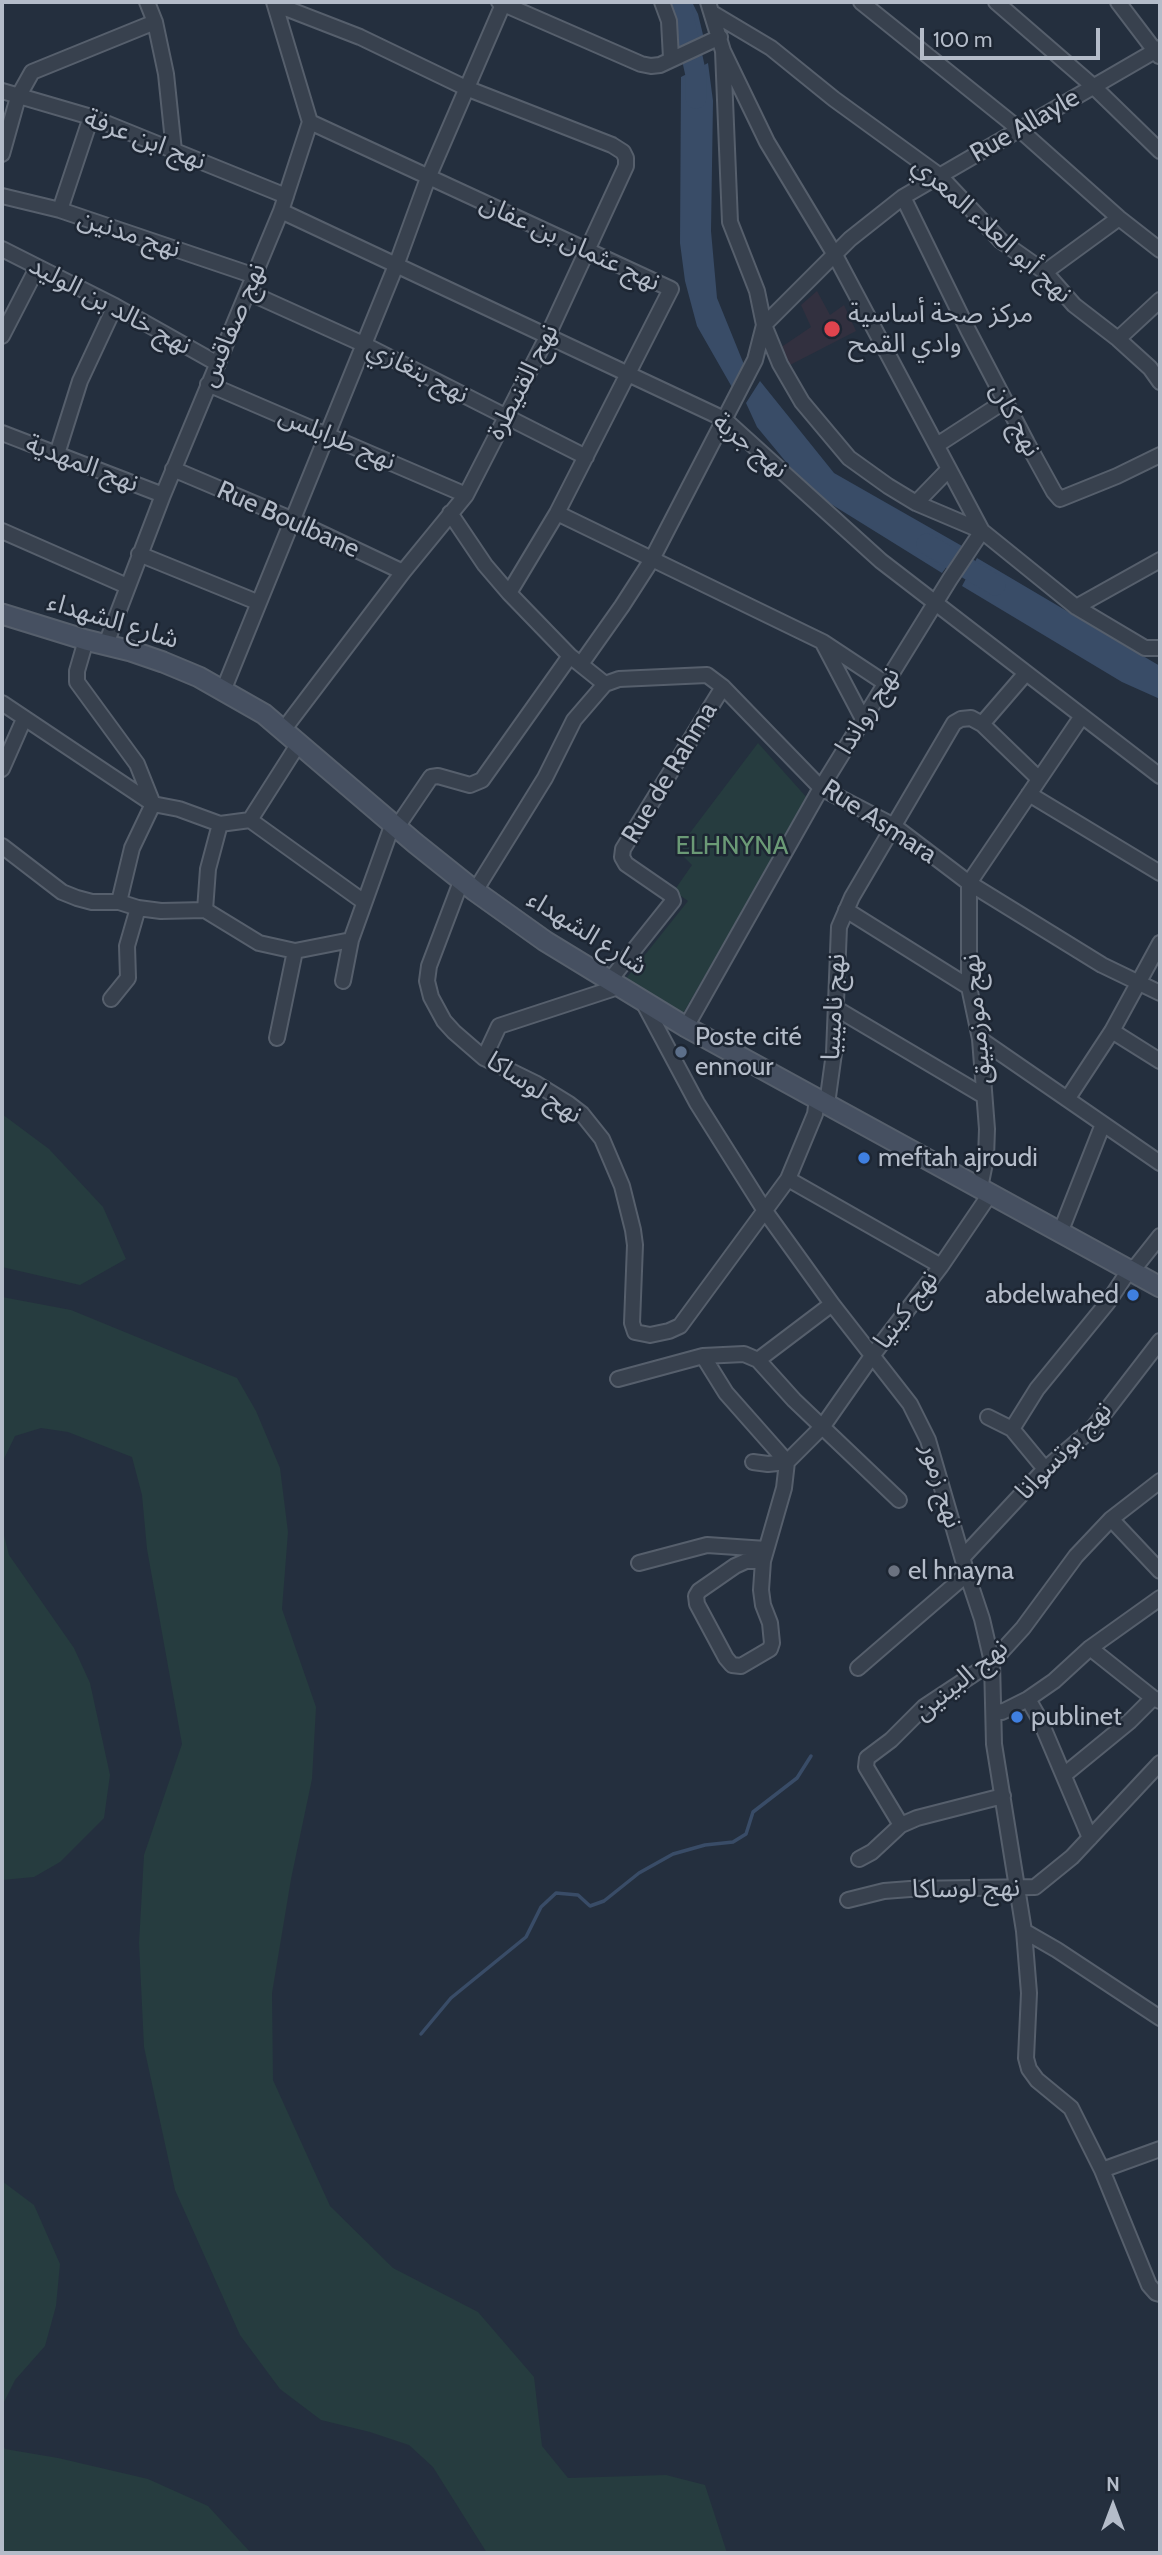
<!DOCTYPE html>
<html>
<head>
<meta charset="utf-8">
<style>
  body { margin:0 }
  #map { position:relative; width:1162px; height:2555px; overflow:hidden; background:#242f3e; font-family:Cabin,sans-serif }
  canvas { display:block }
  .frame { position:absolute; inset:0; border:4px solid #b4bcc9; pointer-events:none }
  .north { position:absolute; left:1078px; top:2471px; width:70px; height:70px; -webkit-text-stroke:5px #1d2633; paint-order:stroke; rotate:0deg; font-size:19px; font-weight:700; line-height:28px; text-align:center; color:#b4bcc9 }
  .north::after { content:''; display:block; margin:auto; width:24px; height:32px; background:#b4bcc9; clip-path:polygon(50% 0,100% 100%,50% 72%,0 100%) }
  .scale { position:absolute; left:920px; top:28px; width:180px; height:32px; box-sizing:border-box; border:4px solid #b4bcc9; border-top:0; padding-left:9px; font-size:21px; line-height:24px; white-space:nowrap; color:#b4bcc9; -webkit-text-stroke:5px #1d2633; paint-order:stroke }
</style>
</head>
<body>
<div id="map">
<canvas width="1162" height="2555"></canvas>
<div class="frame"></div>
<div class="north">N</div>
<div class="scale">100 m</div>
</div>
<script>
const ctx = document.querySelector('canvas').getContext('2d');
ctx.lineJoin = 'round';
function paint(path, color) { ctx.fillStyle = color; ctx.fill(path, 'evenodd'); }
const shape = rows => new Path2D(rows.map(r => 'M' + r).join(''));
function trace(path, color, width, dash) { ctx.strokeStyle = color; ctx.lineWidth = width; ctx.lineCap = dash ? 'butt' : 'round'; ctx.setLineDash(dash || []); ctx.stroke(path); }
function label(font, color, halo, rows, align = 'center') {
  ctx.font = font + ' Cabin,"Noto Sans Arabic",sans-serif'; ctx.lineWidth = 5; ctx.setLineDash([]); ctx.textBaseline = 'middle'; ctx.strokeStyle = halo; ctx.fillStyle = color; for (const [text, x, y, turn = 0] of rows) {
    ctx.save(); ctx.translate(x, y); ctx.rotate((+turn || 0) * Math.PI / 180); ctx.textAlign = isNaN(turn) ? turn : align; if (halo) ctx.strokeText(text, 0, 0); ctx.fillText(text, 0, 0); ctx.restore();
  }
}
paint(shape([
  [817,291,830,315,844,305,856,331,788,366,780,348,811,327,801,305]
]), '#32303f');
paint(shape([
  [758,743,808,799,682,1015,624,981,688,901,674,891,692,865,677,850],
  [2,1114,49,1149,103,1207,126,1259,80,1285,2,1267],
  [2,1297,71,1310,237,1378,256,1411,280,1468,288,1532,282,1609,316,1707,312,1779,291,1879,272,1993,273,2080,330,2206,393,2268,478,2312,534,2377,542,2446,568,2478,666,2475,705,2485,727,2553,487,2553,433,2467,409,2445,370,2432,321,2420,280,2389,240,2335,175,2190,144,2047,139,1943,144,1855,182,1744,147,1549,142,1495,132,1457,68,1432,41,1428,15,1436,2,1463],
  [2,1527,9,1555,74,1648,90,1683,110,1775,104,1818,60,1862,34,1877,2,1880],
  [2,2181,34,2205,60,2264,56,2306,45,2346,15,2380,2,2406],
  [2,2442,5,2449,58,2458,148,2479,208,2506,251,2553,2,2553]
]), '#263c3f');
paint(shape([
  [666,2,692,2,698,14,705,43,680,55,678,28],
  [708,63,713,101,711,231,717,298,745,367,733,389,697,326,685,281,680,243,681,77],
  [760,381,834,473,962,546,942,573,810,491,757,427,746,403],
  [977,558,1160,666,1160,699,1122,682,962,586]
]), '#394c67');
trace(shape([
  [421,2034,451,1998,526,1937,541,1907,556,1893,578,1895,590,1906,604,1901,639,1873,673,1854,705,1845,733,1842,746,1834,753,1812,797,1778,811,1756]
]), '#394c67', 3.5);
trace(shape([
  [680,2,696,75,696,98],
  [927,544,995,585]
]), '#394c67', 21);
const minor = shape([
  [147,2,155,22,166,74,174,151],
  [499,2,641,64,651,66,660,65,720,37],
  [662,2,669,21,671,58],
  [708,2,723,51,730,222,757,291,764,325,780,364,802,402,849,458,888,486,916,503,982,531,1076,607,1145,648,1160,648],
  [861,2,1019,129,1119,218,1160,250],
  [996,2,1093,86,1160,151],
  [1118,2,1159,56],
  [275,4,360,37,466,88,612,145,623,152,626,158,626,166,548,335,466,495,403,572,284,729],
  [714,14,771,48,834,99,940,176,1001,241,1045,272,1074,305,1118,339,1150,368,1160,382],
  [2,91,91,117,286,196],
  [310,122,671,289,557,513,509,593],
  [2,154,18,97,32,72,155,22],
  [2,196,60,210,255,276],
  [903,197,968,330,1027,443,1054,492,1060,499,1117,476,1160,455],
  [60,210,91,117],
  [281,211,724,419,881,561,1160,776],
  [2,249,115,306,218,364],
  [1045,272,1119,218],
  [248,292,363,344,586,457],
  [2,336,37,268],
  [1118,339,1160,300],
  [208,384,466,495],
  [2,433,163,495],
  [937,445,1005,401],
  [57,454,80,381,115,306],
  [173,469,291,519,403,572],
  [916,503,949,469],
  [450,513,485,565,509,593,570,656,605,684],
  [557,513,823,642,885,683],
  [2,531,127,586],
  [139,554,257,602],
  [1076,607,1160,560],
  [86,640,77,671,77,682,137,764,153,804,132,848,119,902],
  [823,643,863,719],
  [106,644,163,495,281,211,310,122,274,2],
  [581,664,622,606,651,561,755,360,764,325,850,239,903,197,1160,48],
  [223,691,397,263,428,178,504,2],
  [2,703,153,804,179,809,220,824,250,820,364,902],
  [982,724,1026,673],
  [2,769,24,719],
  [1029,794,1160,873],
  [250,820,299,743],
  [397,827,431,777,438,776,470,785,482,780,570,656],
  [2,846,62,892,77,898,92,902,119,902,138,908,161,911,205,910,259,943,295,951,351,940],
  [462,879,429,966,427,981,431,997,444,1021,454,1032,484,1058,535,1083,569,1104,582,1114,602,1139,622,1186,633,1230,635,1245,632,1323,635,1332,650,1335,669,1331,680,1326,788,1179,815,1114,817,1099],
  [475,891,545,778,574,720,605,684,619,679,707,675,723,687,821,788,894,826,969,883,1102,965,1160,993],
  [205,910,208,869,220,824],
  [846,910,969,987],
  [610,980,673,901,671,895,626,864,622,857,623,849,723,687],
  [343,981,351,940,393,823],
  [111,999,128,978,127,946,138,908],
  [642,1000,697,1103,765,1211,832,1304,910,1404,928,1440,967,1574,982,1619,992,1662,994,1744,1024,1931,1057,1950,1160,2018],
  [837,1009,984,1096],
  [686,1027,821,788,950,579,982,531,835,255,767,142,723,51],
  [1112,1031,1160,1061],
  [277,1038,295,951],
  [980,1039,1160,1163],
  [484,1058,499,1026,621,986],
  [1068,1098,1112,1031,1160,943],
  [827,1104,834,1053,839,927,852,897,954,723,961,719,971,718,982,724,1039,779],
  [980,1188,986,1158,987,1129,980,1039,969,987,969,883,1082,716],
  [1060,1233,1103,1124],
  [941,1266,990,1194],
  [703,1356,726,1393,787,1462,784,1488,763,1561,761,1590,763,1605,770,1623,772,1643,770,1649,741,1666,732,1665,726,1658,697,1604,696,1596,699,1591,735,1566,746,1561,763,1561],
  [758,1360,794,1400,899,1500],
  [618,1379,703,1356,744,1354,758,1360,832,1304],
  [988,1417,1012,1429,1045,1469],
  [1012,1429,1037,1389,1108,1302,1130,1269,1137,1265,1160,1236],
  [753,1462,768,1464,787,1462,823,1426,872,1356,941,1266,788,1179],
  [1111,1519,1160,1571],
  [963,1557,1045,1469,1093,1428,1160,1341],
  [639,1563,707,1545,766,1549],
  [1090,1648,1153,1698,1160,1701],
  [858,1668,967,1574],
  [1028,1699,1040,1720,1090,1838],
  [995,1710,1002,1712,1028,1699,1054,1681,1090,1648,1160,1598],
  [1064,1775,1130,1721,1153,1698],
  [901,1825,866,1767,867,1758,891,1740,924,1707,992,1662,1023,1628,1076,1556,1111,1519,1160,1481],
  [859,1859,872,1852,901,1825,917,1818,1003,1796],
  [848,1900,884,1891,910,1889,1035,1887,1072,1857,1160,1763],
  [1024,1931,1029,1993,1026,2058,1029,2069,1037,2080,1071,2108,1102,2170,1149,2285,1156,2293,1160,2294],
  [1102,2170,1160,2149]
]);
const secondary = shape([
  [2,614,86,640,131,651,163,662,199,677,264,714,415,843,475,891,545,941,686,1027,1160,1287]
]);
trace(minor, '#565f6c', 18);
trace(secondary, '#565f6c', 23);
trace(minor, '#38414e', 14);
trace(secondary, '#465061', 19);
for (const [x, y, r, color] of [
  [832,329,9,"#e0444e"],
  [681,1052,7,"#5c6f8a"],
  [864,1158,7,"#3f7fe0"],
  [1133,1295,7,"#3f7fe0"],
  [894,1571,7,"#6b7280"],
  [1017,1717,7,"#3f7fe0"]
]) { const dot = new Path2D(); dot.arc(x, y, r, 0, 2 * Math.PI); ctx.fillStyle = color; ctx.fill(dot); trace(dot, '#1d2633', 2.5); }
label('26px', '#b4bcc9', '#1d2633', [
  ["Rue Allayle",1025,126,-30],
  ["نهج ابن عرفة",145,140,21],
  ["نهج أبو العلاء المعري",992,230,42],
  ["نهج مدنين",129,234,18],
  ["نهج عثمان بن عفان",570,243,25],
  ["نهج خالد بن الوليد",110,306,28],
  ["نهج صفاقس",233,325,-67],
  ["نهج بنغازي",418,372,27],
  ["نهح القنيطرة",523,382,-63],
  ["نهج كان",1015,420,62],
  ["نهج طرابلس",337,439,23],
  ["نهج جربة",750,446,39],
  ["نهج المهدية",82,464,21],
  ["Rue Boulbane",288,520,24],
  ["شارع الشهداء",113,621,17],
  ["نهج رواندا",868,711,-58],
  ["Rue de Rahma",670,773,-59],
  ["Rue Asmara",879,822,33],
  ["شارع الشهداء",587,933,32],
  ["نهج ناميبيا",834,1007,-87],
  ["نهج موزمبيق",977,1019,-95],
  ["نهج لوساكا",534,1088,33],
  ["نهج كينيا",906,1310,-54],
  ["نهج بوتسوانا",1064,1451,-46],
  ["نهج زمور",941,1486,73],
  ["نهج البينين",961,1680,-39],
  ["نهج لوساكا",966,1889,-1]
]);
label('26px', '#b4bcc9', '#1d2633', [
  ["مركز صحة أساسية",848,314],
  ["وادي القمح",848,344],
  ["Poste cité",695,1037],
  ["ennour",695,1067],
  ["meftah ajroudi",878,1158],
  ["abdelwahed",1119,1295,"right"],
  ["el hnayna",908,1571],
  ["publinet",1031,1717]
], 'left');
label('26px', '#6b9a76', '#1d2633', [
  ["ELHNYNA",732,846]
]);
</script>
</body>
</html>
